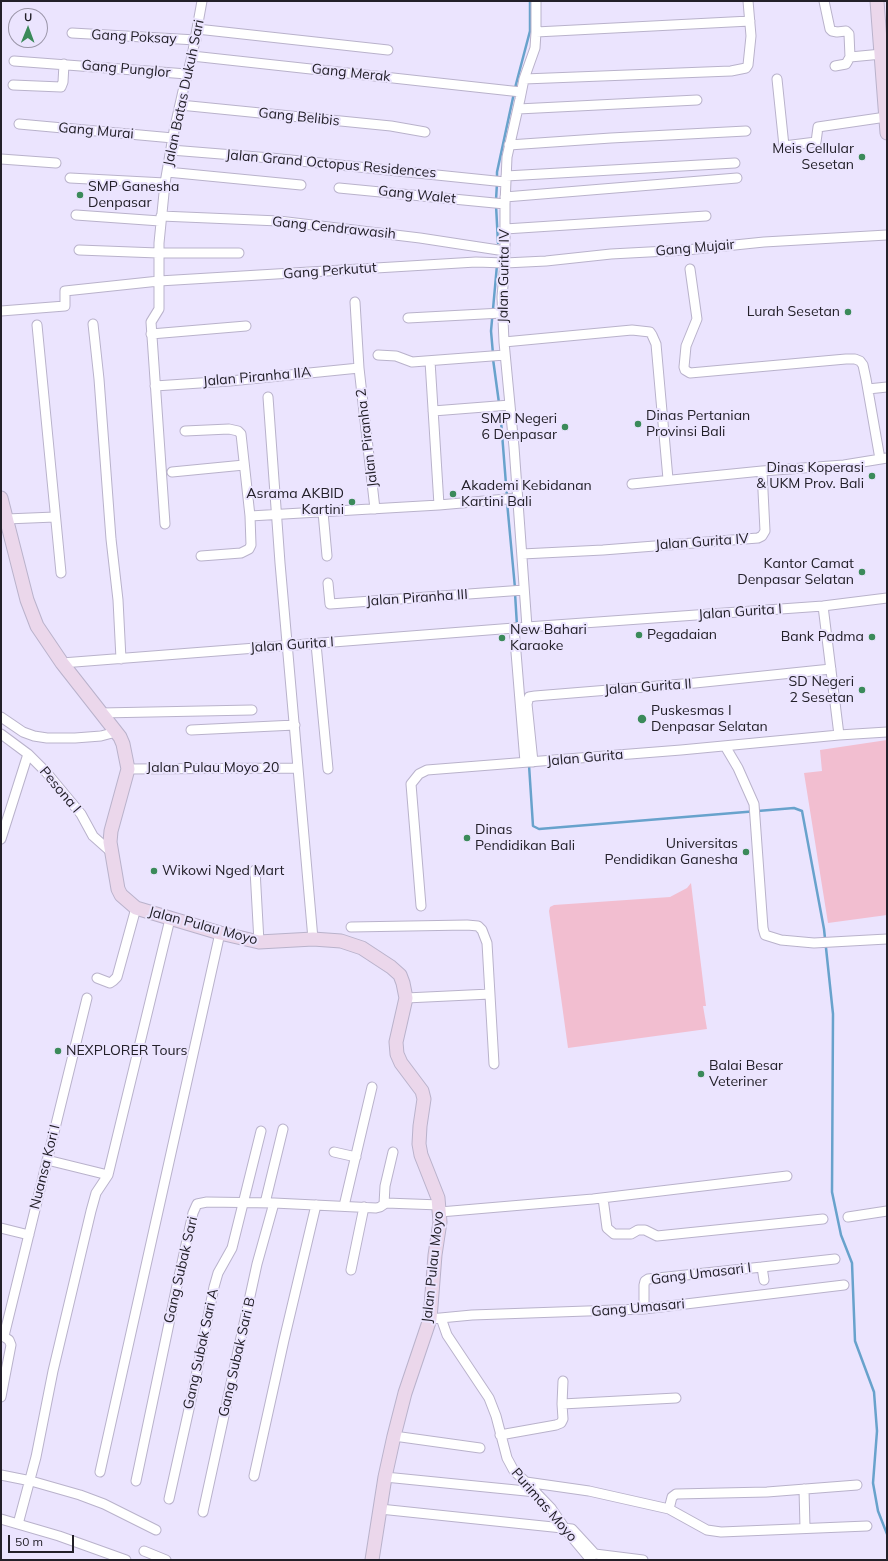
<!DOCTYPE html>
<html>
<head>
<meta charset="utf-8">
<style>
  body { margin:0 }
  #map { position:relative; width:888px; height:1561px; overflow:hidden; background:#ebe4fe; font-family:Mulish,sans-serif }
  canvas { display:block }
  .frame { position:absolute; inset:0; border:2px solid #232029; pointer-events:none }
  .north { position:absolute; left:8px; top:8px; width:40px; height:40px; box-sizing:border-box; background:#ebe4fe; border:1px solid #9b96a9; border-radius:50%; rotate:1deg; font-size:11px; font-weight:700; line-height:16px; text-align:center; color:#232029 }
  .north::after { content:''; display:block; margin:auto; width:14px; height:18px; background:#3b8a5a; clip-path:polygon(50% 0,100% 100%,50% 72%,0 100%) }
  .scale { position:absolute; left:8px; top:1535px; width:66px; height:18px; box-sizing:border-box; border:2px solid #232029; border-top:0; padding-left:5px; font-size:12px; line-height:14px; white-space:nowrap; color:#232029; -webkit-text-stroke:3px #ebe4fe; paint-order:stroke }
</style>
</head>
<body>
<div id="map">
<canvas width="888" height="1561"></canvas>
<div class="frame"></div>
<div class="north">U</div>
<div class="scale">50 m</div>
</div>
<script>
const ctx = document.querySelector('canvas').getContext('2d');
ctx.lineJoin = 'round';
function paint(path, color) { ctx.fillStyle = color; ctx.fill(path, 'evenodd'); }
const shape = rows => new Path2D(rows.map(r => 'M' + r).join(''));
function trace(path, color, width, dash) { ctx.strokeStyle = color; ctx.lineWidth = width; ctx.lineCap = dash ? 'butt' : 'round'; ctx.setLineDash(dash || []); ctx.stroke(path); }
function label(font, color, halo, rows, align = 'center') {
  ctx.font = font + ' Mulish,sans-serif'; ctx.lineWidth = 4; ctx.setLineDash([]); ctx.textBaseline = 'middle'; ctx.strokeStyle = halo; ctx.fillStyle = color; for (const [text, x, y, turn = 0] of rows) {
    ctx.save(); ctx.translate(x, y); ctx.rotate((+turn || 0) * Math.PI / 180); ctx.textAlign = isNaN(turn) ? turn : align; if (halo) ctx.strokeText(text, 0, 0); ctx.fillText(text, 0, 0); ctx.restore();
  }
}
paint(shape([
  [887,740,887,915,828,923,804,773,822,771,820,750],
  [691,883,706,1006,703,1006,707,1029,568,1048,549,911,550,907,554,905,670,897,687,888]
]), '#f2bed0');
trace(shape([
  [515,88,530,31,530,1],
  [497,178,497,172,514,93],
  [496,200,497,183],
  [496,205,498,243],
  [493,354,491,331,497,265],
  [493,359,499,403],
  [500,408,507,497],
  [507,502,515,588],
  [515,593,517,626],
  [529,765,533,826,539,829,794,808,802,811,824,929,833,1014,832,1192,841,1235,852,1263,855,1341,874,1392,877,1431,873,1483,878,1511,887,1534]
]), '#68a2cc', 2.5);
const street = shape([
  [824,1,830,29,832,31,837,32,846,31,849,34,850,57,882,54],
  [197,29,388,50],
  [536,32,750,21],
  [72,33,196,40],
  [192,56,521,92],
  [14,61,187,74],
  [835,66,846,64,850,57],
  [524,79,731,71,746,68,748,65,751,36,748,1],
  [777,79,784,146,816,142,818,127,886,117],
  [13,85,61,87,63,82,64,64],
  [180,105,391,126,425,132],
  [518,109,697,100],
  [19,124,173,138],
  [509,145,611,138,746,131],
  [171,150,271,158,505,182],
  [1,159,56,163],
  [167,172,301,185],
  [506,176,735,163],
  [70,178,165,183],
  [339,188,505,204],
  [505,197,737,178],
  [76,215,160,221],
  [161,216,279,221,420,238,505,251],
  [505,229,706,216],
  [79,250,158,253,239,253],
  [690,269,697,319,686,346,684,367,685,370,690,373,846,359,855,359,860,361,863,365,866,379,880,459],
  [355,302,359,368,375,509],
  [1,311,65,306,65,291,159,281,476,262,505,263,546,261,611,254,686,250,764,242,887,235],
  [408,318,502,313],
  [93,324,99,379,111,539,118,600,121,659],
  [37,325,61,573],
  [151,334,246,326],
  [504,342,632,330,650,332,652,335,656,344,668,479],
  [378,355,396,356,412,362,505,355],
  [430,361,439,505],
  [155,386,230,381,359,368],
  [868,389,887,387],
  [268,397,280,563,313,939],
  [433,411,510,405],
  [185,431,229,429,238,431,241,434,250,516,251,545,249,549,241,553,201,556],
  [172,472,244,465],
  [632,484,762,471,844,465,887,458],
  [323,512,327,556],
  [250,516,439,505,518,498],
  [6,519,55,517],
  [165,524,151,322,159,309,159,243,165,183,174,131,183,91,192,56,202,1],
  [522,554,603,550,758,538,762,536,765,531,762,471],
  [328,583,330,604,524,590],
  [823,606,839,735],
  [527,627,823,606,887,598],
  [514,628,525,762],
  [316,644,328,769],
  [62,663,527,627,514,447,504,342,502,297,505,263,505,204,507,157,520,99,524,79,535,48,536,32,536,1],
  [101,713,252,710],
  [1,717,23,732,34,736,47,738,75,738,101,736,116,732],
  [191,730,295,725],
  [1,734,28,754,46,772,81,814,93,836,111,852],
  [725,746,738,768,754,804,763,928,765,935,781,940,814,943,887,939],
  [533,762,527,704,529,697,535,696,695,683,831,669],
  [128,769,298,768],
  [1,839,28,754],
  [255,870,259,942],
  [421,906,411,784,419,774,427,770,681,750,839,735,887,732],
  [351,927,467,925,478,926,482,930,487,943,494,1064],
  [97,978,110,983,113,981,117,977,136,908],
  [406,998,490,994],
  [334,1152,356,1157],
  [47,1160,108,1175],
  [603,1198,607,1228,614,1234,631,1234,638,1230,645,1230,657,1236,823,1219],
  [265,1203,283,1129],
  [384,1204,385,1186,393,1152],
  [344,1206,372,1087],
  [440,1212,593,1199,787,1176],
  [848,1217,887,1211],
  [1,1228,29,1235],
  [762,1267,835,1259],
  [351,1270,364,1207],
  [644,1309,644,1285,645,1281,648,1279,762,1267,764,1280],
  [441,1318,447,1335,489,1398,496,1416,507,1458,514,1471,526,1482,551,1508,566,1530,591,1560],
  [430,1319,472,1315,644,1309,844,1285],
  [1,1335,9,1340,11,1345,1,1397],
  [4,1336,87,998],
  [562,1404,563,1381],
  [500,1435,556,1425,561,1423,563,1419,562,1404,676,1398],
  [394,1436,480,1448],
  [100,1472,220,933],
  [1,1475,31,1481,80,1495,104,1504,156,1530],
  [254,1476,284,1340,316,1205],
  [385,1477,536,1492],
  [136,1481,176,1290,193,1213,197,1204,207,1202,274,1203,376,1208,380,1207,386,1203,440,1205],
  [526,1482,589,1491,669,1509,707,1530,721,1532,867,1526],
  [804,1489,805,1528],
  [169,1499,193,1391,214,1287,218,1273,232,1248,261,1131],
  [380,1509,572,1529,595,1554,643,1560],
  [669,1509,672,1497,676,1494,767,1492,857,1485],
  [203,1512,257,1264,274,1203],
  [1,1519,59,1536,126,1560],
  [18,1524,36,1457,53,1371,91,1211,96,1193,108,1175,170,919],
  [144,1551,166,1560]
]);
const secondary = shape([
  [877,1,887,133],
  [1,498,27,600,37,626,62,663,120,737,123,744,128,769,111,831,110,842,118,889,121,895,136,908,220,933,259,942,313,939,341,941,362,948,391,967,400,975,403,983,406,998,396,1042,397,1054,401,1063,422,1091,424,1099,420,1126,419,1144,421,1155,438,1198,440,1222,435,1255,430,1319,405,1393,394,1436,385,1477,372,1560]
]);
trace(street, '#b9b2cb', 11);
trace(secondary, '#b9b2cb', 15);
trace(street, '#fff', 9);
trace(secondary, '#ebd7eb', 13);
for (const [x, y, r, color] of [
  [862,157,4,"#3b8a5a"],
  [80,195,4,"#3b8a5a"],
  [848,312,4,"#3b8a5a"],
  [638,424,4,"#3b8a5a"],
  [565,427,4,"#3b8a5a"],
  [872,476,4,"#3b8a5a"],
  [453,494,4,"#3b8a5a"],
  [352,502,4,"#3b8a5a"],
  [862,572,4,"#3b8a5a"],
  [639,635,4,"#3b8a5a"],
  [872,637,4,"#3b8a5a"],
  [502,638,4,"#3b8a5a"],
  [862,690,4,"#3b8a5a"],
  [642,719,5,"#3b8a5a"],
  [467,838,4,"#3b8a5a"],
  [746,852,4,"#3b8a5a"],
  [154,871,4,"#3b8a5a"],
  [58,1051,4,"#3b8a5a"],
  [701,1074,4,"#3b8a5a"]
]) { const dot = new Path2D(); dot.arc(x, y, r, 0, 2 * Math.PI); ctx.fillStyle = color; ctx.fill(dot); trace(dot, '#ebe4fe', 1.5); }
label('14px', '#232029', '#ebe4fe', [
  ["Gang Poksay",134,37,3],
  ["Gang Punglor",126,69,5],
  ["Gang Merak",351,73,6],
  ["Jalan Batas Dukuh Sari",184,93,-78],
  ["Gang Belibis",299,117,6],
  ["Gang Murai",96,131,5],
  ["Jalan Grand Octopus Residences",331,164,5],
  ["Gang Walet",417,195,6],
  ["Gang Cendrawasih",334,228,6],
  ["Gang Mujair",695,248,-5],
  ["Gang Perkutut",330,271,-4],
  ["Jalan Gurita IV",504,276,-89],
  ["Jalan Piranha IIA",257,377,-5],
  ["Jalan Piranha 2",367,438,-97],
  ["Jalan Gurita IV",702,542,-4],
  ["Jalan Piranha III",417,598,-4],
  ["Jalan Gurita I",740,612,-4],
  ["Jalan Gurita I",292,645,-4],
  ["Jalan Gurita II",648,687,-4],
  ["Jalan Gurita",585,758,-5],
  ["Jalan Pulau Moyo 20",213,768],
  ["Pesona I",60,790,50],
  ["Jalan Pulau Moyo",203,926,15],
  ["Nuansa Kori I",45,1167,-76],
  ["Jalan Pulau Moyo",433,1267,-84],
  ["Gang Subak Sari",181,1270,-77],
  ["Gang Umasari I",701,1274,-7],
  ["Gang Umasari",638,1308,-5],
  ["Gang Subak Sari A",201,1349,-78],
  ["Gang Subak Sari B",237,1357,-77],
  ["Purimas Moyo",544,1505,49]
]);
label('14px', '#232029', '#ebe4fe', [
  ["Meis Cellular",854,149,"right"],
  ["Sesetan",854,165,"right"],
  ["SMP Ganesha",88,187],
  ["Denpasar",88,203],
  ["Lurah Sesetan",840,312,"right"],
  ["Dinas Pertanian",646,416],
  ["Provinsi Bali",646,432],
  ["SMP Negeri",557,419,"right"],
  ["6 Denpasar",557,435,"right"],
  ["Dinas Koperasi",864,468,"right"],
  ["& UKM Prov. Bali",864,484,"right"],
  ["Akademi Kebidanan",461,486],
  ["Kartini Bali",461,502],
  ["Asrama AKBID",344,494,"right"],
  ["Kartini",344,510,"right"],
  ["Kantor Camat",854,564,"right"],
  ["Denpasar Selatan",854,580,"right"],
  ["New Bahari",510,630],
  ["Karaoke",510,646],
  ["Pegadaian",647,635],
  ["Bank Padma",864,637,"right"],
  ["SD Negeri",854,682,"right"],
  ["2 Sesetan",854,698,"right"],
  ["Puskesmas I",651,711],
  ["Denpasar Selatan",651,727],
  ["Dinas",475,830],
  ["Pendidikan Bali",475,846],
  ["Universitas",738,844,"right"],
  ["Pendidikan Ganesha",738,860,"right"],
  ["Wikowi Nged Mart",162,871],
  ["NEXPLORER Tours",66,1051],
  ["Balai Besar",709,1066],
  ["Veteriner",709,1082]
], 'left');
</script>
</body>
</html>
